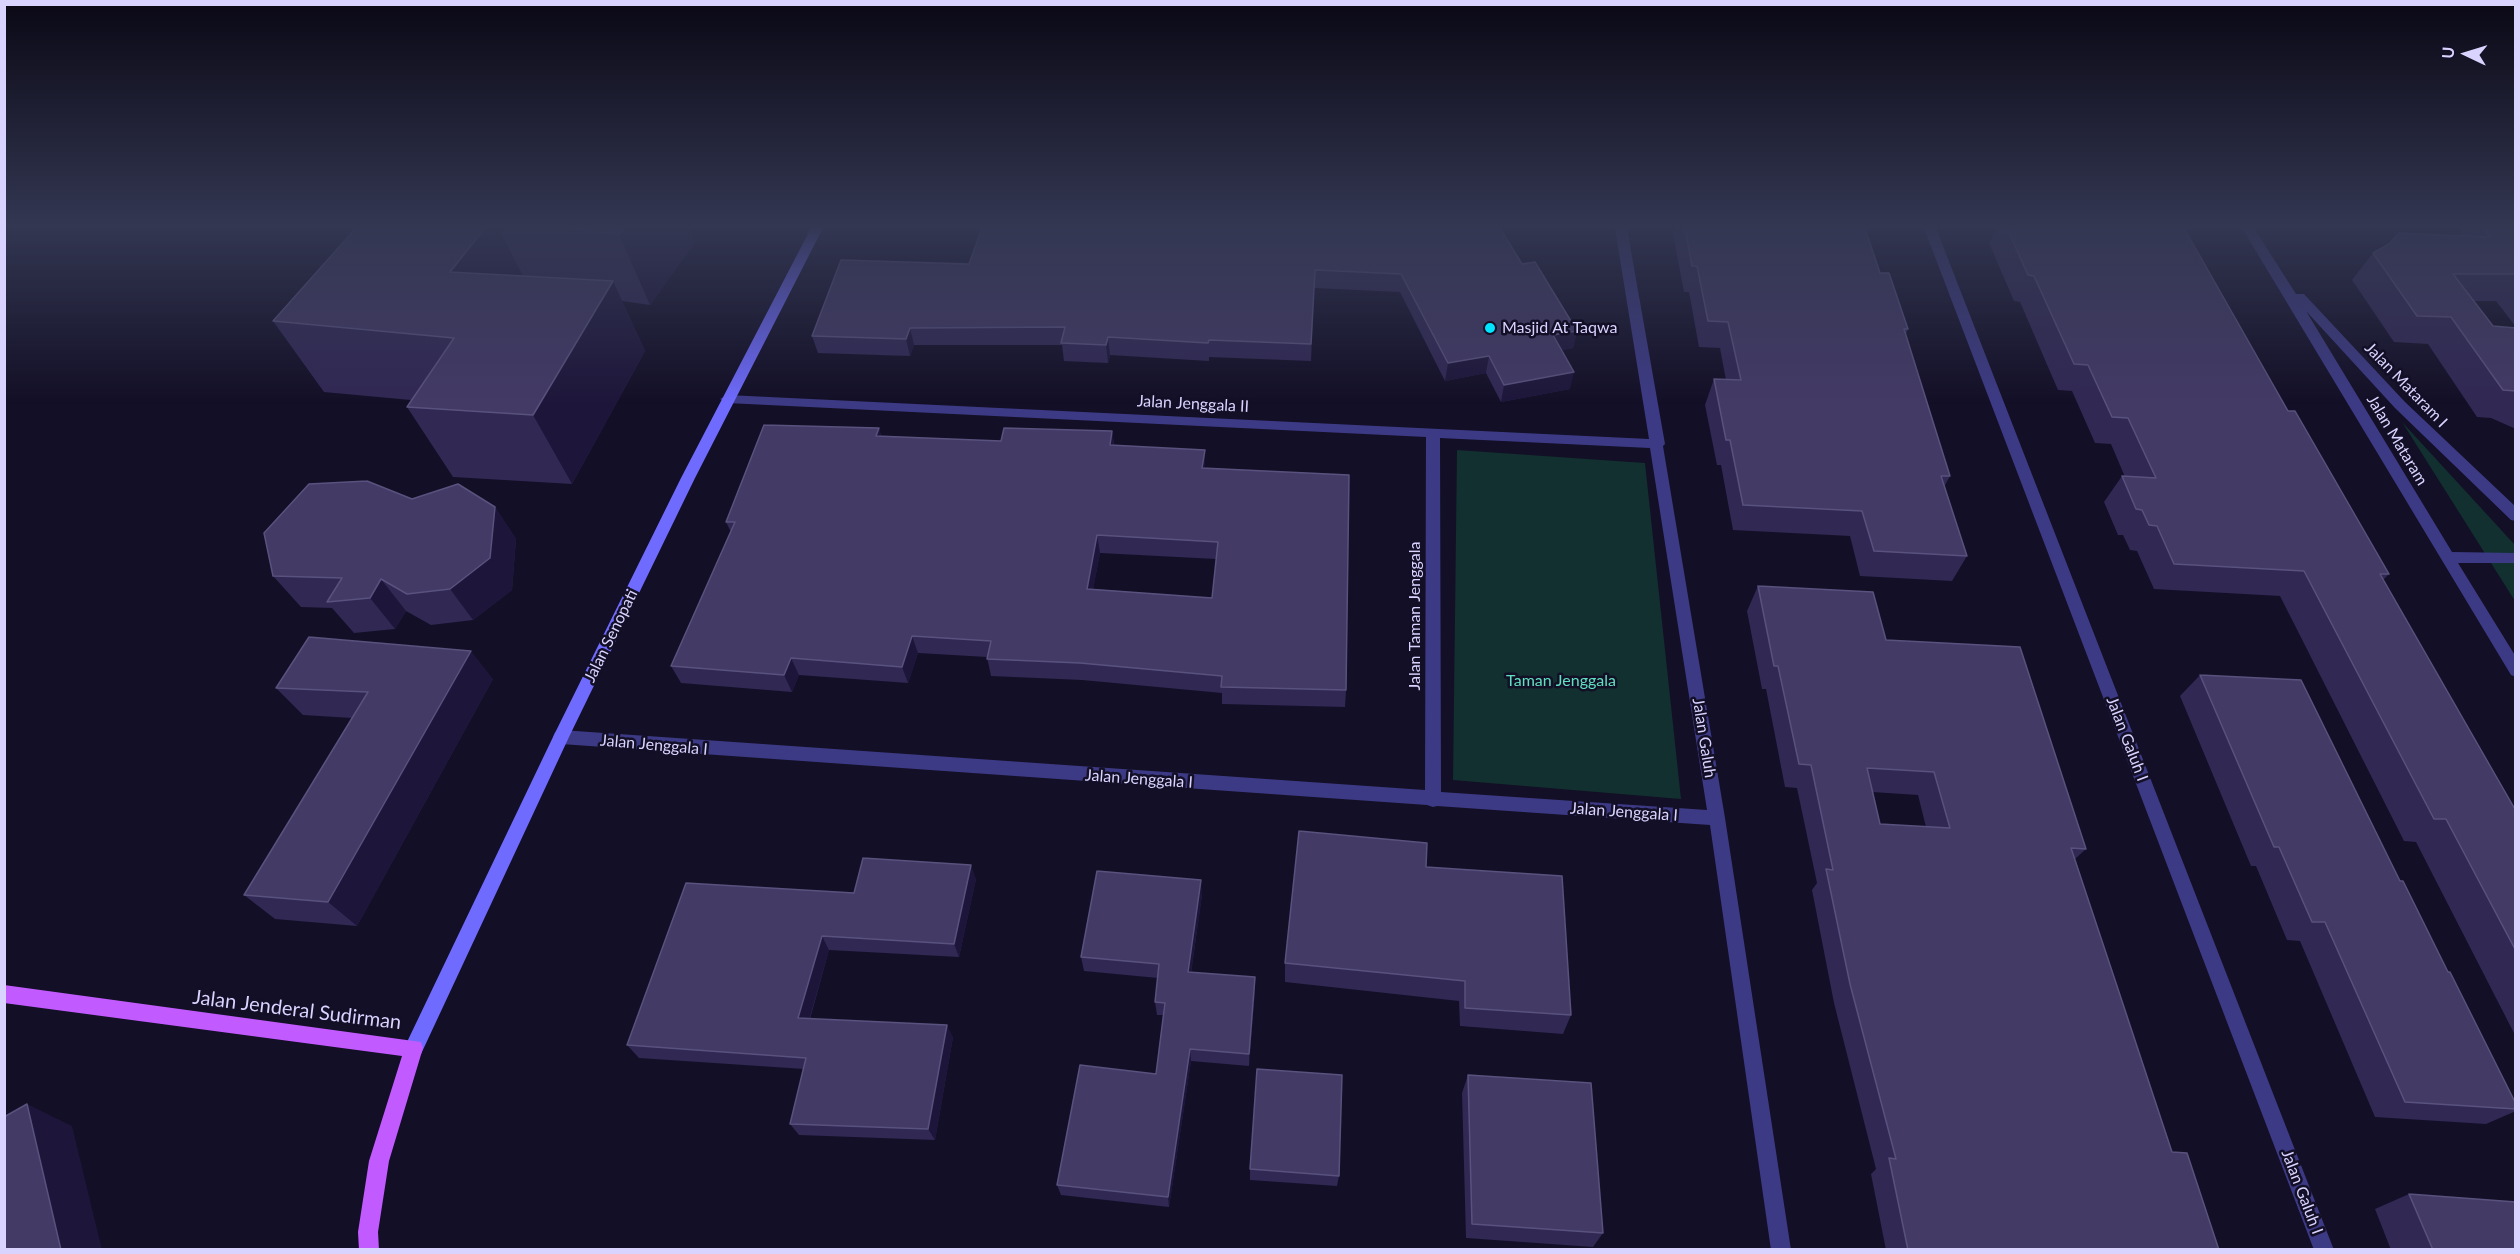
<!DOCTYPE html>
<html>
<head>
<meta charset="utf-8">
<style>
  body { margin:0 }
  #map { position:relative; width:2520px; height:1254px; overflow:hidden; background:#130f26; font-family:Lato,sans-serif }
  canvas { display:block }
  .frame { position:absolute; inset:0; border:6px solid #d9d4ff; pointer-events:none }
  .north { position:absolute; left:2436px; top:24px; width:60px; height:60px; -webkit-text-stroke:4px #130f26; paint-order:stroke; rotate:274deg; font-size:16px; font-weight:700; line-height:24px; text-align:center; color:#d9d4ff }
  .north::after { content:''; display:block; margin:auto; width:21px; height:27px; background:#d9d4ff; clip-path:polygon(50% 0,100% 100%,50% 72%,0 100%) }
</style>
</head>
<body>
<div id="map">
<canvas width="2520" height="1254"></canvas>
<div class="frame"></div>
<div class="north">U</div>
</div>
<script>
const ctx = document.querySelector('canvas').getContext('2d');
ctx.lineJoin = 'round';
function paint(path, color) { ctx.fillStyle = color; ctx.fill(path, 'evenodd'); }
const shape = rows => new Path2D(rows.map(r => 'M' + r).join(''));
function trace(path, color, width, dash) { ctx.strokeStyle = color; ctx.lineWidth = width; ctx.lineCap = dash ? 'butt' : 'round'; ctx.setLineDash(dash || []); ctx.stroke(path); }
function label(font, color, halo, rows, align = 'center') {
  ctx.font = font + ' Lato,sans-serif'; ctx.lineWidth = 5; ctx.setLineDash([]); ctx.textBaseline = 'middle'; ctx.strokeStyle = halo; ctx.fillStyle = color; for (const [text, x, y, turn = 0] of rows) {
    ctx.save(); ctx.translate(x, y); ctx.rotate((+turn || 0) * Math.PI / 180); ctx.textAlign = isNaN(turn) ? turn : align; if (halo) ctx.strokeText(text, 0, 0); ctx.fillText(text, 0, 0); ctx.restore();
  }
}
paint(shape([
  [2402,422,2515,545,2515,601],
  [1457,450,1645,463,1681,799,1453,780]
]), '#12302f');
paint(shape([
  [1615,228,1627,228,1665,444,1663,446,1725,818,1791,1250,1771,1250,1710,825,1437,806,1433,807,1427,805,561,744,555,742,553,737,555,732,561,730,1425,790,1426,437,727,403,720,399,727,395,1649,439,1615,228],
  [1440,438,1650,448,1707,810,1441,792,1440,438],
  [1924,228,1936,228,2334,1250,2314,1250,1924,228],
  [2242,228,2254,228,2296,294,2304,294,2405,402,2516,507,2516,521,2511,520,2395,408,2306,311,2452,552,2516,553,2516,563,2458,563,2516,657,2516,677,2511,675,2242,228]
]), '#3d3a85');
paint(shape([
  [811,228,823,228,695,478,569,737,421,1054,414,1057,407,1054,405,1048,407,1042,553,737,681,478,811,228]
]), '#6f6bff');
paint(shape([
  [4,985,421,1042,423,1048,389,1161,378,1232,379,1250,359,1250,358,1232,369,1161,402,1056,4,1003,4,985]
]), '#c25bff');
paint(shape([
  [356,228,624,228,695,242,650,305,622,301,645,351,572,484,453,477,407,407,411,400,324,392,273,321],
  [1675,228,1865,228,1880,273,1908,329,1906,334,1950,476,1944,487,1967,556,1952,581,1860,576,1850,536,1733,530,1721,465,1717,465,1705,405,1714,379,1726,380,1720,348,1699,347,1689,292,1684,292,1673,234],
  [1997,228,2184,228,2288,411,2389,574,2383,580,2516,811,2516,1037,2416,842,2404,841,2280,596,2154,589,2137,551,2130,550,2123,535,2118,535,2104,502,2122,476,2125,477,2111,444,2095,443,2072,391,2058,390,2020,302,2014,301,1989,243],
  [2463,228,2516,228,2516,327,2496,301,2473,301,2493,326,2516,328,2516,429,2491,418,2477,417,2428,344,2394,342,2352,280,2373,253,2458,235],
  [969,264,1522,264,1577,331,1573,348,1562,350,1570,389,1501,402,1486,373,1445,381,1400,292,1314,288,1311,361,1209,357,1209,361,1110,355,1108,363,1064,361,1062,345,914,345,910,356,818,353,812,336],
  [879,428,881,436,1001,441,1112,431,1114,445,1205,469,1346,690,1345,707,1222,704,1222,693,1082,680,991,676,987,657,918,653,908,683,799,675,792,692,681,683,671,666,731,532,726,522],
  [1100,553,1216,559,1212,598,1093,589],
  [412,499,495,507,516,539,512,590,473,620,431,625,406,611,395,629,354,633,332,608,301,607,273,576],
  [1758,586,1886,640,2086,849,2075,859,2172,1152,2219,1250,1886,1250,1871,1174,1876,1169,1834,1003,1812,890,1817,883,1797,788,1785,787,1766,689,1762,689,1747,611],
  [1872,792,1918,795,1926,827,1880,824],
  [2200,675,2400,881,2516,1104,2516,1111,2486,1124,2375,1117,2300,941,2287,940,2256,866,2251,866,2180,696],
  [493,679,357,926,275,919,244,895,352,718,303,715,276,688],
  [1426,867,1571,1015,1563,1034,1460,1026,1459,1001,1285,982,1285,963],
  [976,879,959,957,829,950,810,1019,953,1037,935,1140,799,1135,790,1124,804,1069,639,1058,627,1045,854,893],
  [1202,895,1191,973,1255,990,1249,1066,1191,1061,1169,1207,1061,1195,1057,1185,1156,1074,1163,1015,1157,1015,1155,1002,1158,978,1084,971,1081,957],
  [1468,1075,1603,1233,1593,1247,1466,1238,1462,1093],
  [1250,1169,1339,1176,1337,1186,1250,1180],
  [2409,1194,2516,1250,2391,1250,2375,1209]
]), '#312854');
paint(shape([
  [485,228,498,228,530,289,450,272],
  [624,228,690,228,695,242,650,305,619,234],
  [613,281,645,351,572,484,533,415],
  [910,328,914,345,910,356,906,339],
  [1577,331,1573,348,1549,353,1553,335],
  [1108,337,1110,355,1108,363,1106,345],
  [1489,356,1486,373,1445,381,1448,363],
  [1574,372,1570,389,1501,402,1504,385],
  [879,428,884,447,876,436],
  [1112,431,1114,449,1110,445],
  [1205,450,1205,468,1203,486,1202,468],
  [495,507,516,539,512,590,473,620,450,589],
  [1097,535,1100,553,1090,606,1087,589],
  [381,579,406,611,395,629,370,598],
  [912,636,918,653,908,683,902,667],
  [471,651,493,679,357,926,328,902],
  [791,658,799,675,792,692,784,675],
  [971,865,976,879,959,957,954,944],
  [1201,880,1202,895,1189,986,1188,972],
  [822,936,829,950,806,1031,798,1018],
  [1255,977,1255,990,1249,1066,1249,1054],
  [947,1025,953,1037,935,1140,928,1129],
  [1190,1049,1191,1061,1169,1207,1168,1197],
  [27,1104,72,1126,102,1250,61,1250]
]), '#1d163a');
const building = shape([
  [356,228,485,228,450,272,613,281,533,415,407,407,454,338,273,321,356,228],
  [569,228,624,228,619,234,569,228],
  [982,228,1500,228,1522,264,1535,262,1577,331,1553,335,1574,372,1504,385,1489,356,1448,363,1401,274,1315,270,1311,344,1209,340,1208,343,1108,337,1106,345,1061,343,1065,327,910,328,906,339,812,336,841,260,969,264,982,228],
  [1685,228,1865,228,1880,273,1889,273,1908,329,1904,329,1950,476,1941,476,1967,556,1874,551,1862,511,1743,505,1730,440,1726,440,1714,379,1741,380,1728,322,1708,321,1697,266,1692,266,1685,228],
  [2007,228,2184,228,2288,411,2295,411,2389,574,2380,574,2516,811,2516,951,2446,819,2434,819,2304,571,2174,564,2157,526,2149,525,2142,510,2136,509,2122,476,2156,478,2128,418,2112,417,2088,365,2074,364,2034,276,2028,275,2007,228],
  [2483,228,2516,228,2516,274,2453,274,2493,326,2516,328,2516,391,2503,390,2451,317,2417,316,2373,253,2389,244,2399,233,2490,237,2483,228],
  [764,425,879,428,876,436,1001,441,1004,428,1112,431,1110,445,1205,450,1202,468,1349,475,1346,690,1221,687,1222,676,1080,663,987,659,991,641,912,636,902,667,791,658,784,675,671,666,735,522,726,522,764,425],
  [1097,535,1218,542,1212,598,1087,589,1097,535],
  [367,481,412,499,458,484,495,507,490,558,450,589,407,594,381,579,370,598,327,602,342,578,273,576,264,533,309,484,367,481],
  [1758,586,1873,592,1886,640,2020,647,2086,849,2071,848,2117,986,2172,1152,2187,1153,2219,1250,1908,1250,1889,1158,1896,1159,1850,984,1826,869,1833,870,1811,765,1799,764,1778,666,1774,666,1758,586],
  [1867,768,1934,772,1950,828,1880,824,1867,768],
  [309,637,471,651,328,902,244,895,368,692,276,688,309,637],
  [2200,675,2301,680,2400,881,2403,881,2448,972,2450,972,2516,1104,2516,1109,2405,1102,2325,922,2312,922,2279,847,2274,847,2200,675],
  [1299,831,1427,843,1426,867,1562,876,1571,1015,1465,1008,1465,981,1285,963,1299,831],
  [863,858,971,865,954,944,822,936,798,1018,947,1025,928,1129,790,1124,806,1058,627,1045,686,883,854,893,863,858],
  [1097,871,1201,880,1188,972,1255,977,1249,1054,1190,1049,1168,1197,1057,1185,1080,1065,1156,1074,1165,1003,1155,1002,1159,964,1081,957,1097,871],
  [1257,1069,1342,1075,1339,1176,1250,1169,1257,1069],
  [1468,1075,1591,1083,1603,1233,1472,1224,1468,1075],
  [27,1104,61,1250,4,1250,4,1117,27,1104],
  [2409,1194,2516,1202,2516,1250,2433,1250,2409,1194]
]);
paint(building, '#433a66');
trace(building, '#5a527e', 1.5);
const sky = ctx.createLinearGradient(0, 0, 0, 404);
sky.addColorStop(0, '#0a0815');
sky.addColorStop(0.56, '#333752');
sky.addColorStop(1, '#33375200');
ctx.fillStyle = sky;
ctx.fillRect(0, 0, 2520, 404);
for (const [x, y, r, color] of [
  [1490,328,6,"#00e5ff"]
]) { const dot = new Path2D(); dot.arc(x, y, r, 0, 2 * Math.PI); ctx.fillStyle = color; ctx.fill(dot); trace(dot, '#130f26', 2); }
label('16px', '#d9d4ff', '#130f26', [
  ["Masjid At Taqwa",1502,328]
], 'left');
label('16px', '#d9d4ff', '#130f26', [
  ["Jalan Mataram I",2406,385,46],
  ["Jalan Jenggala II",1193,404,3],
  ["Jalan Mataram",2397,440,59],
  ["Jalan Taman Jenggala",1415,616,-90],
  ["Jalan Senopati",611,636,-64],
  ["Jalan Galuh",1704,738,81],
  ["Jalan Galuh I",2127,739,69],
  ["Jalan Jenggala I",654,745,5],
  ["Jalan Jenggala I",1139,779,4],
  ["Jalan Jenggala I",1624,812,4],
  ["Jalan Galuh I",2302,1192,69]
]);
label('16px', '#5fe0c0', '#130f26', [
  ["Taman Jenggala",1561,681]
]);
label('20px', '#d9d4ff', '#130f26', [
  ["Jalan Jenderal Sudirman",297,1010,7]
]);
</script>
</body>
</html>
